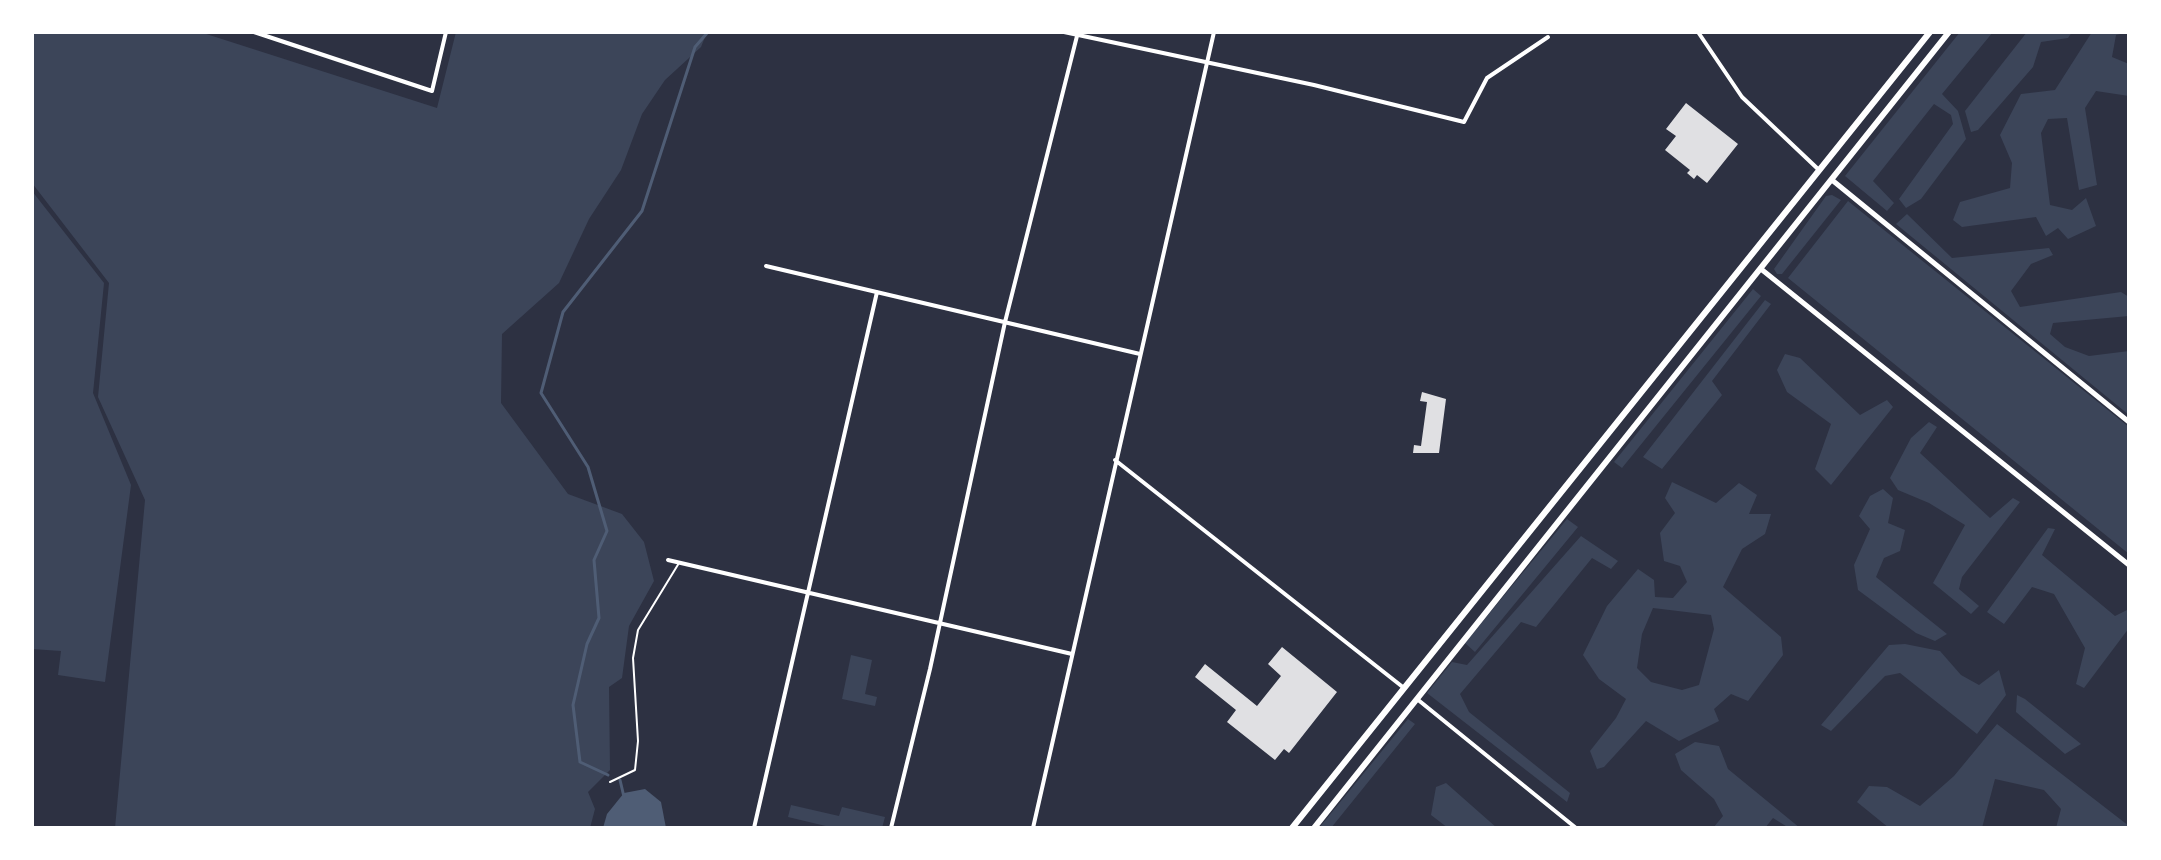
<!DOCTYPE html>
<html>
<head>
<meta charset="utf-8">
<style>
  body { margin:0 }
  #map { position:relative; width:2161px; height:860px; overflow:hidden; background:#2d3142; font-family:"Times New Roman",serif }
  canvas { display:block }
  .frame { position:absolute; inset:0; border:34px solid #fff; pointer-events:none }
</style>
</head>
<body>
<div id="map">
<canvas width="2161" height="860"></canvas>
<div class="frame"></div>
</div>
<script>
const ctx = document.querySelector('canvas').getContext('2d');
ctx.lineJoin = 'round';
function paint(path, color) { ctx.fillStyle = color; ctx.fill(path, 'evenodd'); }
const shape = rows => new Path2D(rows.map(r => 'M' + r).join(''));
function trace(path, color, width, dash) { ctx.strokeStyle = color; ctx.lineWidth = width; ctx.lineCap = dash ? 'butt' : 'round'; ctx.setLineDash(dash || []); ctx.stroke(path); }
paint(shape([
  [32,32,200,32,437,108,456,32,707,32,701,47,665,80,642,114,621,170,589,219,559,283,502,334,501,403,568,494,622,514,644,542,654,581,629,626,622,678,609,687,610,770,588,792,595,809,590,828,115,828,145,500,98,397,109,283,32,183],
  [1960,32,1993,32,1942,94,1958,111,1966,139,1921,199,1906,208,1899,199,1953,124,1951,115,1934,104,1873,181,1894,203,1887,211,1845,176],
  [2027,32,2072,32,2068,38,2041,42,2033,67,1978,130,1971,132,1965,111],
  [2092,32,2129,32,2116,35,2112,57,2129,64,2129,96,2096,91,2085,108,2097,185,2079,190,2067,118,2048,119,2041,133,2050,205,2072,210,2086,198,2096,226,2068,239,2058,228,2046,236,2036,217,1962,227,1953,220,1960,202,2010,188,2012,163,2000,135,2021,94,2055,90],
  [32,191,104,283,93,393,131,485,105,682,58,675,61,651,32,649],
  [1832,195,1841,200,1782,274,1777,274,1774,269,1826,196],
  [1848,201,2129,427,2129,554,1788,278],
  [1907,214,1952,258,2049,248,2053,255,2031,264,2011,291,2020,307,2121,292,2129,297,2129,316,2053,323,2050,334,2065,347,2089,356,2129,351,2129,415,1896,224],
  [1753,289,1761,296,1622,468,1614,462],
  [1765,300,1771,304,1712,381,1722,395,1662,469,1643,457],
  [1785,354,1800,358,1860,415,1887,400,1893,407,1831,485,1815,469,1831,424,1787,392,1777,370],
  [1929,422,1937,427,1920,453,1990,518,2013,498,2020,502,1962,577,1959,589,1979,606,1971,614,1933,583,1965,525,1929,503,1898,490,1890,478,1911,438],
  [1672,482,1716,503,1739,483,1757,495,1749,514,1771,514,1765,534,1742,549,1723,587,1781,637,1783,655,1748,701,1731,694,1714,709,1719,721,1679,741,1646,721,1604,767,1597,769,1590,751,1616,718,1626,699,1599,679,1583,655,1607,606,1638,569,1654,580,1655,597,1673,598,1687,582,1680,566,1664,561,1660,533,1675,513,1665,498],
  [1653,608,1711,615,1714,629,1699,685,1682,690,1651,682,1637,668,1642,634],
  [1883,489,1893,498,1888,523,1905,530,1900,551,1884,558,1876,577,1947,634,1935,641,1916,633,1858,590,1854,565,1870,529,1859,516,1870,496],
  [1567,519,1578,527,1475,652,1465,643],
  [2048,528,2055,529,2042,555,2115,616,2129,609,2129,628,2084,688,2076,684,2085,648,2054,594,2032,587,2004,624,1987,612],
  [1581,536,1618,561,1611,569,1592,558,1536,627,1521,622,1460,694,1469,712,1570,793,1567,802,1427,693,1452,662,1467,665],
  [1905,644,1940,651,1961,675,1979,685,1999,670,2006,695,1977,734,1900,673,1885,676,1831,731,1821,725,1889,645],
  [851,655,872,660,865,694,877,697,875,706,842,699],
  [2017,695,2025,699,2081,744,2065,754,2016,712],
  [1408,719,1415,724,1331,828,1319,828],
  [1997,724,2129,826,2129,828,2056,828,2061,809,2044,790,1995,779,1982,828,1889,828,1857,802,1869,786,1887,787,1920,806,1954,776],
  [1695,742,1719,746,1728,769,1800,828,1789,828,1773,818,1765,828,1713,828,1723,816,1714,799,1681,770,1675,754],
  [1446,783,1497,828,1448,828,1431,815,1436,787],
  [791,805,839,816,842,807,885,817,882,828,834,828,788,817]
]), '#3c4559');
paint(shape([
  [645,789,661,802,666,828,603,828,607,814,624,793]
]), '#4f5d75');
trace(shape([
  [608,775,580,762,573,705,587,644,599,618,594,560,607,531,588,467,541,393,563,312,642,211,695,47,708,32],
  [620,780,624,797]
]), '#4f5d75', 3);
paint(shape([
  [1686,103,1738,144,1707,183,1697,175,1694,179,1687,173,1690,170,1665,150,1676,136,1666,129],
  [1422,392,1446,399,1439,453,1413,453,1414,445,1421,446,1427,402,1420,401],
  [1282,647,1337,692,1289,753,1284,749,1275,760,1227,722,1236,710,1195,677,1205,664,1257,706,1281,676,1268,664]
]), '#e0e0e3');
trace(shape([
  [610,782,635,770,638,741,633,658,638,630,679,563]
]), '#fff', 2);
trace(shape([
  [254,32,432,91,446,32],
  [1064,32,1314,85,1464,122,1487,78,1548,37],
  [1698,32,1742,97,1819,170],
  [766,266,1140,354],
  [1115,460,1404,688],
  [668,560,1072,654],
  [1417,699,1576,828],
  [754,828,877,292],
  [891,828,930,669,1005,322,1078,32],
  [1033,828,1214,32]
]), '#fff', 4);
trace(shape([
  [1832,180,2129,422],
  [1761,269,2129,565]
]), '#fff', 5);
trace(shape([
  [1292,828,1930,32],
  [1314,828,1949,32]
]), '#fff', 6);
</script>
</body>
</html>
